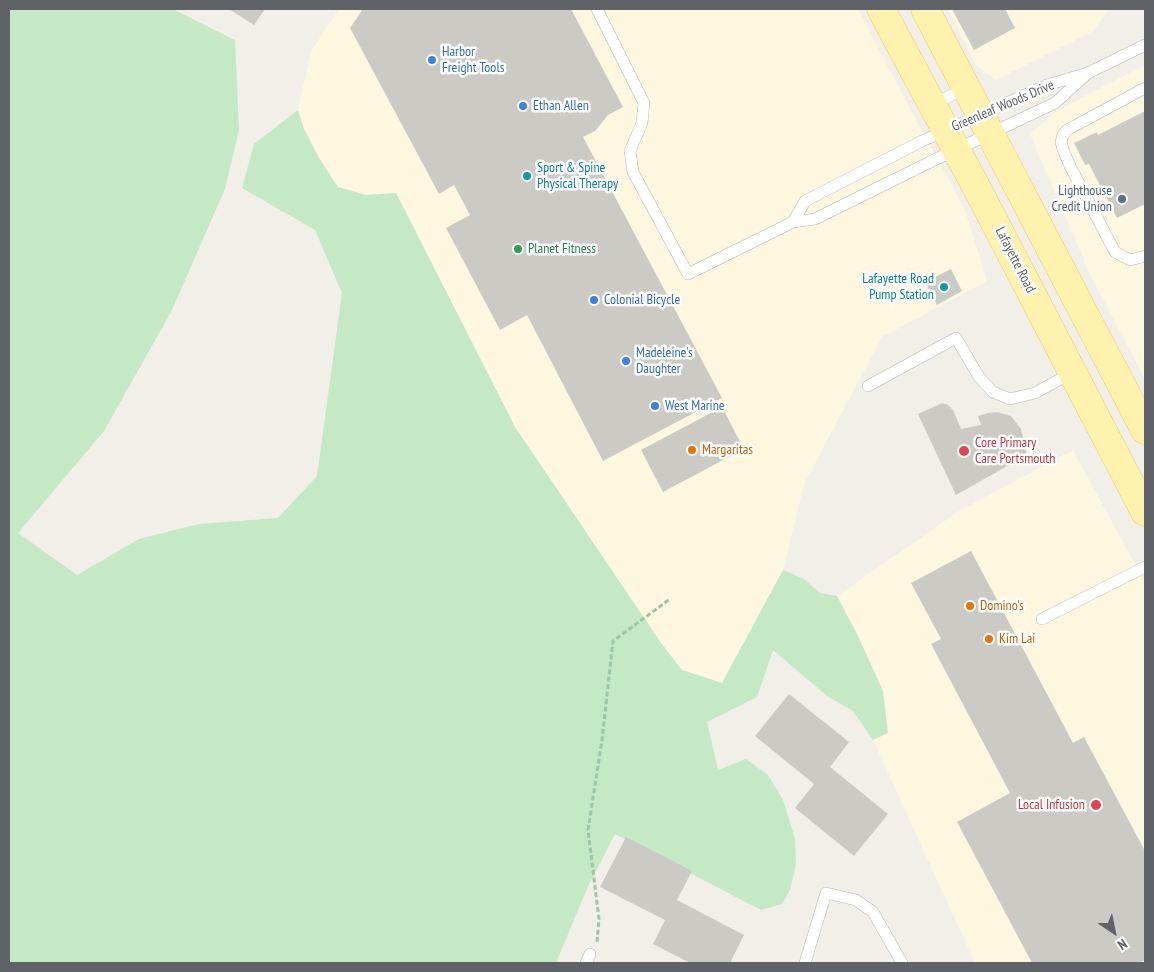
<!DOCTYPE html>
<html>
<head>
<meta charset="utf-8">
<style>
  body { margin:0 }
  #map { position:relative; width:1154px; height:972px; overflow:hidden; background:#f1efe8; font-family:"PT Sans Narrow",sans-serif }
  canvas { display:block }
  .frame { position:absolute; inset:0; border:10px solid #5f6368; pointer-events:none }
  .north { position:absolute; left:1089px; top:907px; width:50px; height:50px; -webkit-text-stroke:4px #fff; paint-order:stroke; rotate:146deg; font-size:14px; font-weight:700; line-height:20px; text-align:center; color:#5f6368 }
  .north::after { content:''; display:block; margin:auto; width:18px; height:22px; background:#5f6368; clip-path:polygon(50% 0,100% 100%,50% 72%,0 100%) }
</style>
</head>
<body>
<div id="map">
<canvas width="1154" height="972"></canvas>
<div class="frame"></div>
<div class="north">N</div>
</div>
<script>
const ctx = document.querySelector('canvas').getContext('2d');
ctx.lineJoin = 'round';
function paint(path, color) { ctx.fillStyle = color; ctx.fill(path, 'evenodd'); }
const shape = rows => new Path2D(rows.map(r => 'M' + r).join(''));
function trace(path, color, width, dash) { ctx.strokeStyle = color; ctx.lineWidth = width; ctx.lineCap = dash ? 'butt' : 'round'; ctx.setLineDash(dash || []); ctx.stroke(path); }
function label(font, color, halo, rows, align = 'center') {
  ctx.font = font + ' "PT Sans Narrow",sans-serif'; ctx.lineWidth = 5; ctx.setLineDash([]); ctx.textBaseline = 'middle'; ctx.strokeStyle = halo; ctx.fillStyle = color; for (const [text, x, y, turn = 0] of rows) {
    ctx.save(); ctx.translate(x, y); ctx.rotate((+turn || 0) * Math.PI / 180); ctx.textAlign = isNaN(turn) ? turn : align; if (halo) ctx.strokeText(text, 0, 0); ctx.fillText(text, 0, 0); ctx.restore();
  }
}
paint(shape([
  [339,9,858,9,903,96,965,210,987,281,882,337,804,484,783,570,722,683,682,670,661,643,515,427,396,193,366,195,338,187,319,158,304,129,298,110,311,51],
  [948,9,1109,9,1093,31,996,80,976,65],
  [1145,65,1145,379,1090,274,1030,134,1058,110],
  [1073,450,1145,583,1145,963,975,963,873,740,888,732,883,691,857,634,837,596,959,511]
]), '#fef7e0');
paint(shape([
  [9,9,173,9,235,40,239,130,225,189,171,312,104,431,18,533,77,575,139,539,199,524,278,518,317,476,342,293,315,230,242,188,254,144,298,110,304,129,319,158,338,187,366,195,396,193,515,427,661,643,682,670,722,683,783,570,804,579,820,593,837,596,857,634,883,691,888,733,873,740,853,711,827,696,773,650,757,697,707,722,718,770,746,759,768,775,783,800,795,839,796,865,790,890,782,904,761,910,615,834,588,886,556,963,9,963]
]), '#c5e8c5');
paint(shape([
  [229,9,265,9,254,25],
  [363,9,571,9,623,107,608,115,595,131,583,137,722,398,603,461,527,315,500,330,446,228,470,215,454,185,439,194,350,28],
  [952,9,1005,9,1015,28,974,50],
  [1145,111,1145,204,1117,218,1089,164,1085,165,1074,143,1097,132,1098,135],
  [951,269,962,291,937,305,925,282],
  [942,403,948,405,953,410,961,429,981,425,978,416,988,413,997,412,1011,416,1021,429,1027,455,956,495,918,414],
  [722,407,744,449,663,492,641,450],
  [971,551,1073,743,1084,737,1145,851,1145,960,1140,963,1032,963,957,822,1010,793,931,644,941,639,911,583],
  [789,694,849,742,830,767,888,814,854,856,795,808,814,784,755,736],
  [626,837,692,871,677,900,744,935,730,963,690,963,653,944,665,920,600,887]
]), '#cccac5');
const lane = shape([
  [597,9,644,103,642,123,630,151,633,172,688,274,793,222,815,219,932,161,1055,103,1088,73],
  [1145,88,1067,130,1063,135,1061,142,1064,152,1071,168,1115,252,1130,260,1145,256],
  [932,105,966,88],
  [793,222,805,201,922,141,1047,85,1088,73,1145,45],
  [868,386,956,338,979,377,993,392,1010,399,1035,393,1073,372],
  [1042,619,1145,567],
  [586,963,590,954],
  [805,963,826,893,856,900,873,912,902,963]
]);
const primary = shape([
  [881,9,981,196,1145,512],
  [925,9,1145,430]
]);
trace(lane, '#b5b8bc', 12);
trace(primary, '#f2c960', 29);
trace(shape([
  [597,942,599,919,588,830,602,740,613,641,670,599]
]), '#9cc7a9', 3, [5, 2.5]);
trace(lane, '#fff', 11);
trace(primary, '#fff2af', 28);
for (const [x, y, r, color] of [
  [432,60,5,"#3f7fe0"],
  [523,106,5,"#3f7fe0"],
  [527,176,5,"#0f9aa8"],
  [1122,199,5,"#5c6f8a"],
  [518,249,5,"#2e9e5b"],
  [944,287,5,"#0f9aa8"],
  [594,300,5,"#3f7fe0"],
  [626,361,5,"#3f7fe0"],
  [655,406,5,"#3f7fe0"],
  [692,450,5,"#e8710a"],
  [964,451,6,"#e0444e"],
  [970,606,5,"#e8710a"],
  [989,639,5,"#e8710a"],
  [1096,805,6,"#e0444e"]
]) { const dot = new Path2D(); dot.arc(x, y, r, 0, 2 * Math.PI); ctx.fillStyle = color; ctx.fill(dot); trace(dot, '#fff', 2); }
label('14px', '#366cbe', '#fff', [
  ["Harbor",442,52],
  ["Freight Tools",442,68],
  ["Ethan Allen",533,106],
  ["Colonial Bicycle",604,300],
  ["Madeleine's",636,353],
  ["Daughter",636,369],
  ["West Marine",665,406]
], 'left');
label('14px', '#5f6368', '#fff', [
  ["Greenleaf Woods Drive",1003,106,-23],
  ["Lafayette Road",1015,260,63]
]);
label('14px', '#0d838f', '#fff', [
  ["Sport & Spine",537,168],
  ["Physical Therapy",537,184],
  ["Lafayette Road",934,279,"right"],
  ["Pump Station",934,295,"right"]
], 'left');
label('14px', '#4e5e75', '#fff', [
  ["Lighthouse",1112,191],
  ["Credit Union",1112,207]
], 'right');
label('14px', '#27864d', '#fff', [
  ["Planet Fitness",528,249]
], 'left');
label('14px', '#be3a42', '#fff', [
  ["Core Primary",975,443],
  ["Care Portsmouth",975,459],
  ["Local Infusion",1085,805,"right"]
], 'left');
label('14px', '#c56008', '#fff', [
  ["Margaritas",702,450],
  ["Domino's",980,606],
  ["Kim Lai",999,639]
], 'left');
</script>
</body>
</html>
